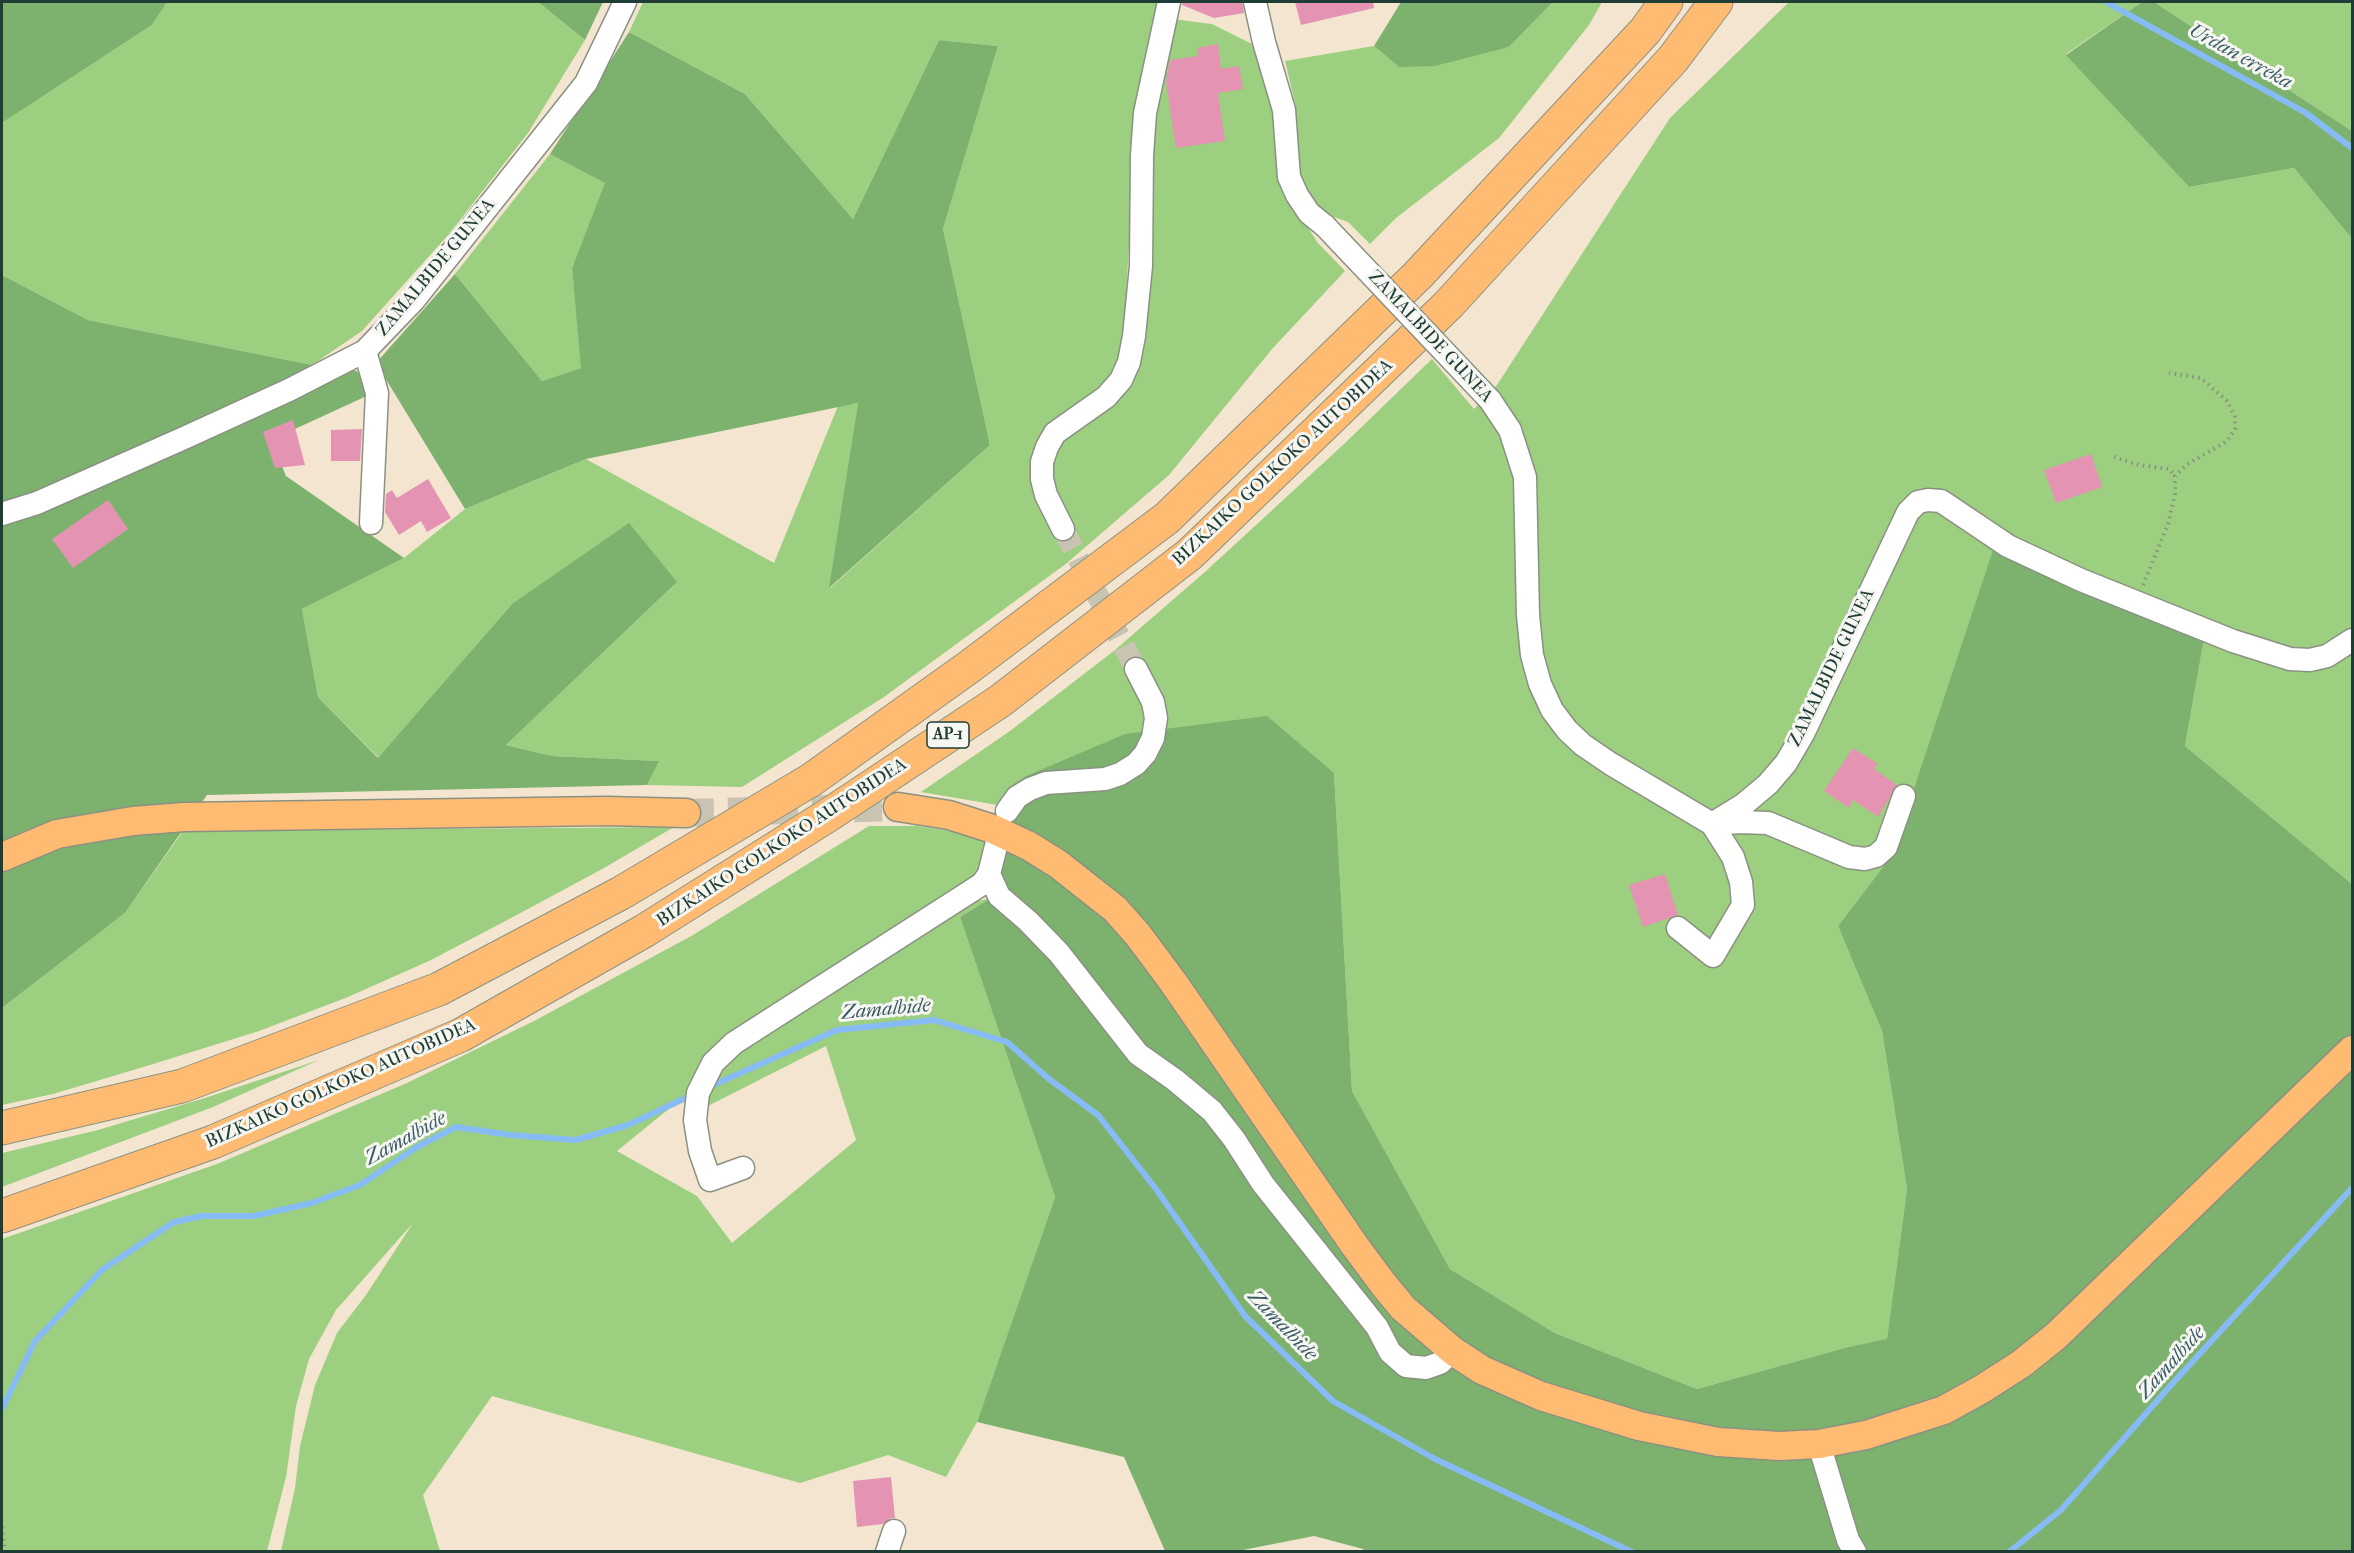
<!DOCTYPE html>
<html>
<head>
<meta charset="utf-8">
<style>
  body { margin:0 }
  #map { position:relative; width:2354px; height:1553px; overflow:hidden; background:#f4e5d0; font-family:"IM FELL French Canon",serif }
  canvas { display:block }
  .frame { position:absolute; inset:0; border:3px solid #1f3d34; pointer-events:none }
</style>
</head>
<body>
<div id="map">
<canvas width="2354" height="1553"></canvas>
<div class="frame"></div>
</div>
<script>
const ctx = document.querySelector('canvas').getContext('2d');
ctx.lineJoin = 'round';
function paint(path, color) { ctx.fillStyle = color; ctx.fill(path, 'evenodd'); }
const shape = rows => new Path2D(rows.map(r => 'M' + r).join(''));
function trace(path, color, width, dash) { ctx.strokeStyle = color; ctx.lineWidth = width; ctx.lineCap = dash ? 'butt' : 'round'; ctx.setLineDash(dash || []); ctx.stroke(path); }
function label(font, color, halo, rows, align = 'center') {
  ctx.font = font + ' "IM FELL French Canon",serif'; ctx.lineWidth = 6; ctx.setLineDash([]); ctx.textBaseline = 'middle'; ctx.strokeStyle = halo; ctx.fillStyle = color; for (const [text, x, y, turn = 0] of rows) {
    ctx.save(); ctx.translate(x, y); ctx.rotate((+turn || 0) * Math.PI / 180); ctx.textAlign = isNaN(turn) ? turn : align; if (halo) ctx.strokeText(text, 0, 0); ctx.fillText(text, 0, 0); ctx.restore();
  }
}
paint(shape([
  [167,2,538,2,585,40,528,133,449,234,362,331,312,365,88,320,2,275,2,123,152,25],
  [643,2,1161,2,1144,66,1133,174,1123,350,1149,302,1149,174,1155,92,1172,19,1212,24,1256,46,1281,124,1291,202,1318,243,1345,271,1272,349,1169,475,1067,563,884,697,742,787,647,785,658,761,552,756,506,745,677,582,512,604,379,758,318,697,302,609,404,558,465,509,586,459,774,563,838,406,858,403,830,588,990,445,943,229,998,46,939,40,853,219,745,94,629,32],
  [1553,2,1602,2,1589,25,1499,138,1396,218,1370,244,1348,222,1320,212,1295,172,1296,107,1285,61,1374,46,1399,67,1509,47],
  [1789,2,2142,2,2066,54,2189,187,2294,168,2352,239,2352,884,2185,746,2204,639,1892,855,1838,926,1882,1031,1907,1189,1887,1340,1844,1348,1697,1389,1555,1333,1450,1269,1352,1091,1334,773,1015,808,921,792,1010,731,1115,650,1206,571,1344,444,1432,359,1474,409,1497,385,1670,118],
  [2154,2,2352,2,2352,131],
  [550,154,606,183,572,268,582,368,542,381,455,274],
  [869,826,917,826,952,831,986,841,977,876,703,1064,686,1095,617,1151,697,1196,732,1243,856,1140,826,1046,702,1109,720,1069,749,1044,969,902,989,899,960,917,1055,1197,977,1422,946,1477,888,1455,800,1483,492,1396,423,1495,440,1551,281,1551,295,1488,300,1446,315,1385,337,1333,366,1295,413,1223,336,1310,309,1359,296,1406,286,1477,267,1551,2,1551,2,1239,217,1164,407,1083,536,1020,693,935],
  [674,827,604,868,513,917,431,960,348,997,259,1031,150,1065,53,1094,2,1105,2,1008,125,913,183,831],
  [319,1060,213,1107,2,1187,2,1153,98,1130,205,1098]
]), '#9ccf7f');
paint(shape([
  [2,2,167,2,152,25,2,123],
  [538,2,603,2,585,40],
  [1401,2,1553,2,1509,47,1435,66,1399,67,1374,46],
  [2142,2,2154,2,2352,131,2352,239,2294,168,2189,187,2066,55],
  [629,32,745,94,853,219,939,40,998,46,943,229,990,445,829,588,858,403,586,459,465,509,376,363,455,274,542,381,581,368,572,268,605,183,550,154],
  [2,275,88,320,312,365,357,371,371,394,271,440,286,476,404,558,302,609,318,697,378,758,512,604,629,523,677,582,506,745,552,756,659,761,647,785,207,795,125,913,2,1008],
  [1994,547,2204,639,2185,746,2352,884,2352,1551,1366,1552,1363,1549,1314,1536,1238,1551,1165,1551,1124,1457,977,1422,1055,1197,960,917,989,899,1024,777,1125,734,1267,716,1334,773,1352,1091,1450,1269,1555,1333,1697,1389,1844,1348,1887,1339,1907,1189,1882,1031,1838,926,1892,855]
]), '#7db26e');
trace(shape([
  [2106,2,2306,113,2352,148],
  [709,1087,837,1030,934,1020,1007,1042,1049,1079,1098,1115,1156,1189,1245,1316,1333,1401,1435,1459,1632,1552],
  [2,1409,35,1341,102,1270,174,1222,202,1216,254,1216,312,1203,360,1185,417,1147,456,1127,511,1135,576,1140,628,1125,692,1095],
  [2009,1552,2061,1510,2171,1385,2352,1188]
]), '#87bbf5', 6);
paint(shape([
  [1182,2,1242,2,1244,13,1214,18,1182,5],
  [1295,2,1373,2,1374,8,1301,25],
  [1218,44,1221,69,1239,66,1243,89,1218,93,1225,141,1176,148,1166,82,1170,60,1198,56,1197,48],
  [293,420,305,465,275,468,263,432],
  [362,429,360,461,331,461,331,430],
  [2091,454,2102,487,2056,503,2044,470],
  [428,479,451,518,427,532,421,521,399,535,385,512,386,494,392,490,397,498],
  [108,500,128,529,73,568,52,539],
  [1853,748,1878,764,1874,769,1897,785,1878,817,1853,800,1849,808,1824,791],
  [1665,874,1678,915,1643,927,1629,885],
  [891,1477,895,1518,891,1518,883,1524,857,1527,853,1481]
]), '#e493b3');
trace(shape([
  [1063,529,1136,669]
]), '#c9c3b1', 22, [22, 11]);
trace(shape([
  [686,813,898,807]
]), '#c9c3b1', 28, [28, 14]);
const minor = shape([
  [1255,2,1264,42,1284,110,1289,177,1297,195,1309,213,1325,226],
  [365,351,377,393,371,523],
  [1490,400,1510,430,1525,477,1528,615,1532,655,1540,684,1552,710,1567,730,1583,745,1611,764,1712,824,1743,805,1768,784,1786,763,1803,734,1908,512,1918,502,1928,500,1941,501,2008,546,2081,580,2233,641,2290,659,2310,660,2327,656,2352,640],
  [2,514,37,503,184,438,289,390,365,351,414,300,586,83,625,2],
  [1063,529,1046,495,1042,479,1042,462,1047,447,1055,433,1106,397,1121,380,1129,362,1134,336,1141,266,1142,155,1145,113,1169,2],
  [1007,811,1017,797,1030,789,1046,783,1105,779,1120,774,1136,764,1145,754,1153,738,1156,718,1153,702,1136,669],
  [997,842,989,874,999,896,1028,921,1059,953,1138,1054,1175,1080,1212,1111,1234,1139,1263,1184,1377,1327,1390,1352,1406,1366,1426,1368,1440,1363,1453,1351],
  [1678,928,1713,956,1743,905,1741,882,1733,857,1712,824,1740,822,1768,823,1849,857,1865,859,1876,856,1886,847,1904,796],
  [743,1168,710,1180,700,1151,695,1120,698,1093,713,1063,734,1043,982,884,989,874],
  [1819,1444,1848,1540,1855,1552],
  [887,1552,894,1531]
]);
const major = shape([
  [898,807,949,815,993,829,1029,846,1058,864,1115,909,1138,935,1173,982,1355,1246,1384,1285,1403,1308,1453,1351,1482,1370,1541,1396,1639,1426,1718,1442,1779,1446,1819,1444,1866,1435,1944,1410,1982,1389,2021,1364,2056,1336,2352,1050],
  [2,857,57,834,133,821,184,817,607,811,686,813]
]);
const highway = shape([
  [2,1128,182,1086,439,989,621,893,811,780,969,667,1167,518,1418,275,1645,31,1666,2],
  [2,1216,213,1142,461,1035,644,931,830,814,1000,701,1190,554,1449,304,1673,59,1716,2]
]);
trace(minor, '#8a9182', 25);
trace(major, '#8a9182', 31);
trace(highway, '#8a9182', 35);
trace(shape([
  [2114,457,2139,465,2169,469,2175,476],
  [2143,585,2168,524,2175,494,2175,476,2186,465,2227,441,2235,429,2235,417,2227,401,2201,378,2169,373],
  [2,1527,5,1552]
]), '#8a9182', 4, [1.5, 4.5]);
trace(minor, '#fff', 22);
trace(major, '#ffbb71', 28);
trace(highway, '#ffbb71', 33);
const minorBridge = shape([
  [1325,226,1490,400]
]);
trace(minorBridge, '#8a9182', 25, []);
trace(minorBridge, '#fff', 22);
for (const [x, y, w] of [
  [948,735,42]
]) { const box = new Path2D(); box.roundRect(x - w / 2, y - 13, w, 26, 4.5); ctx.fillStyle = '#f6f6f2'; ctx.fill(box); trace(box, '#1f3d34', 1.5); }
label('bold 16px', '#1f3d34', null, [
  ["AP-1",948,735]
]);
label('18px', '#1f3d34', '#f6f6f2', [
  ["ZAMALBIDE GUNEA",436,268,-50],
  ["ZAMALBIDE GUNEA",1430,337,47],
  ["BIZKAIKO GOLKOKO AUTOBIDEA",1283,463,-43],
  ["ZAMALBIDE GUNEA",1832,668,-64],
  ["BIZKAIKO GOLKOKO AUTOBIDEA",782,843,-33],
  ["BIZKAIKO GOLKOKO AUTOBIDEA",341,1084,-24]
]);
label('italic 20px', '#395c64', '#f6f6f2', [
  ["Urdan erreka",2240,57,29],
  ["Zamalbide",886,1010,-5],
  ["Zamalbide",406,1139,-29],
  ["Zamalbide",1282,1326,46],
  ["Zamalbide",2172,1363,-48]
]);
</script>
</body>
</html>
